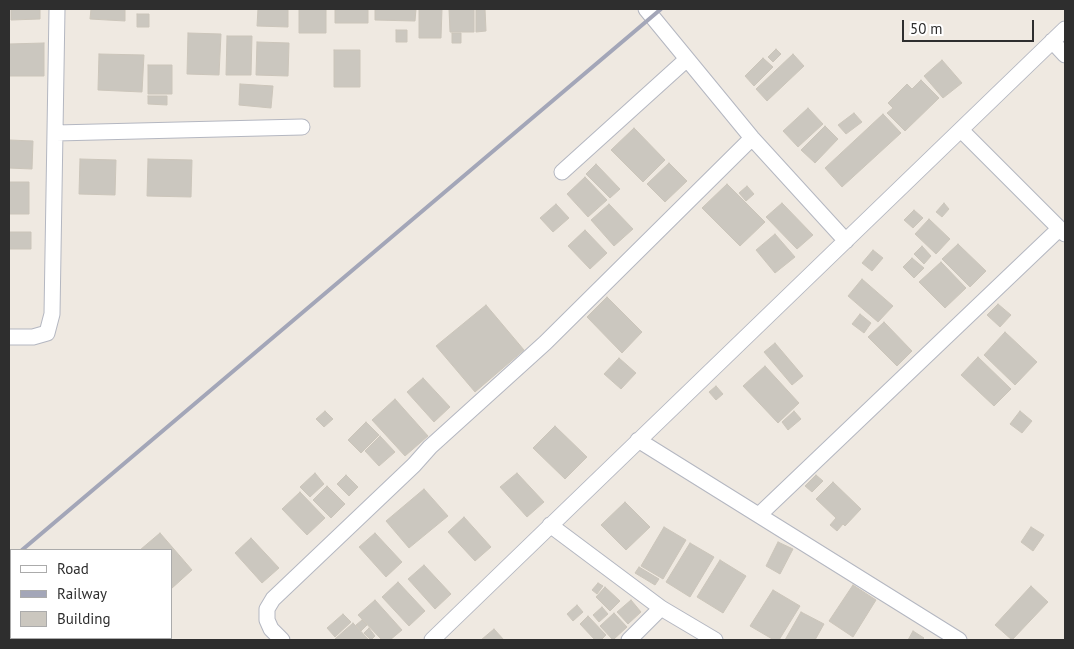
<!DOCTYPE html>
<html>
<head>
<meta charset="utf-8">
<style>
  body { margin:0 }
  #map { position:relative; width:1074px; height:649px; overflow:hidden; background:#efe9e1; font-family:"PT Sans",sans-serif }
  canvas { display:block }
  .frame { position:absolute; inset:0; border:10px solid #2e2e2e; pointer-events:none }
  .legend { position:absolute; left:10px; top:549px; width:162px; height:90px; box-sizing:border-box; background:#fff; border:1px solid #ababab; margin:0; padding:6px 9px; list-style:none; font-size:15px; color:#2e2e2e }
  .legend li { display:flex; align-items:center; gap:10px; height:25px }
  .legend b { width:25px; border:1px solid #ababab }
  .scale { position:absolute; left:902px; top:20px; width:132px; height:22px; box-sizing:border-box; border:2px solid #2e2e2e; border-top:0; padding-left:6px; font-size:15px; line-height:18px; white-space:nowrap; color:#2e2e2e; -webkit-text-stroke:4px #fff; paint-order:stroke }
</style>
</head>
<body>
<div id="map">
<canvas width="1074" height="649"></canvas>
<div class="frame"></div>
<ul class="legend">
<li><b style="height:6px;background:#fff"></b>Road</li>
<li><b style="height:6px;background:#a3a6b8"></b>Railway</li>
<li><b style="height:14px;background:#cbc7bf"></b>Building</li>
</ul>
<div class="scale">50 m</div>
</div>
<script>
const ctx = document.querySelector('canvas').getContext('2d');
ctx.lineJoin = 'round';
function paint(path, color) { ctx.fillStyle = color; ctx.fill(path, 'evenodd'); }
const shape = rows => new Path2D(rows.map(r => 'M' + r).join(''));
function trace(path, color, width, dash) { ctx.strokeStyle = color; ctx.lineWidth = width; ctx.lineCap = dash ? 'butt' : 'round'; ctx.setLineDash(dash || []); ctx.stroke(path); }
const building = shape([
  [11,9,40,9,40,19,11,20,11,9],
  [91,9,125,9,125,21,90,19,91,9],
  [258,9,288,9,288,27,257,26,258,9],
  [299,9,326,9,326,33,299,33,299,9],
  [335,9,368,9,368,23,335,23,335,9],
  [375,9,416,9,415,21,375,20,375,9],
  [419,9,442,9,441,38,419,38,419,9],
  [449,9,474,9,474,32,450,32,449,9],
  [476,9,485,9,486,31,476,32,476,9],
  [137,14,149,14,149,27,137,27,137,14],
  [396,30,407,30,407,42,396,42,396,30],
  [188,33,221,34,219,75,187,74,188,33],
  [452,33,461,33,461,43,452,43,452,33],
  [227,36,252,36,251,75,226,75,227,36],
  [257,42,289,43,288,76,256,75,257,42],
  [44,43,44,76,9,76,9,44,44,43],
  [776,49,781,54,773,62,768,57,776,49],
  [334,50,360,50,360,87,334,87,334,50],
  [99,54,144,55,142,92,98,90,99,54],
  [793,54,804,66,767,101,756,89,793,54],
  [763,58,773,67,754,86,745,76,763,58],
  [942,60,962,83,943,98,924,76,942,60],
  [148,65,172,65,172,94,148,94,148,65],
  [921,80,939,98,905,131,887,113,893,108,888,103,907,84,912,89,921,80],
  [240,84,273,86,271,108,239,105,240,84],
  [148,96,167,96,167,105,148,104,148,96],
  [808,108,823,124,798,147,783,131,808,108],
  [854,113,862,122,846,134,838,125,854,113],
  [883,114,901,133,842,187,825,168,883,114],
  [825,126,838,139,815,163,801,150,825,126],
  [634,128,665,160,643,182,611,150,634,128],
  [9,140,33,141,32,169,9,168,9,140],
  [80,159,116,160,115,195,79,194,80,159],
  [148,159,192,160,191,197,147,196,148,159],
  [669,163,687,181,665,202,647,184,669,163],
  [596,164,620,189,610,198,586,174,596,164],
  [585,177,607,200,588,217,567,194,585,177],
  [9,182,29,182,29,214,9,214,9,182],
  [727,184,765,222,740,246,702,208,727,184],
  [747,186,754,194,746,201,739,193,747,186],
  [782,203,813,235,797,249,766,217,782,203],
  [944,203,949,209,942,217,936,212,944,203],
  [556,204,569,218,553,232,540,218,556,204],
  [609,204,633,229,614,246,591,220,609,204],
  [914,210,923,218,913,228,904,220,914,210],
  [929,219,950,239,936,254,915,234,929,219],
  [585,230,607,253,590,269,568,246,585,230],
  [9,232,31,232,31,249,9,249,9,232],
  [775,234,795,257,775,273,756,250,775,234],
  [958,244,986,271,970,287,942,259,958,244],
  [922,246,931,256,924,264,914,254,922,246],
  [873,250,883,258,872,271,862,263,873,250],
  [912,258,924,268,914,278,903,267,912,258],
  [941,262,966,288,945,308,919,282,941,262],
  [862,279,893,306,878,322,848,296,862,279],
  [607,297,642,332,622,353,587,317,607,297],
  [998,304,1011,315,1000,327,987,315,998,304],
  [486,305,524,350,475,392,436,346,486,305],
  [860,314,871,323,864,333,852,324,860,314],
  [884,322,912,351,897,366,868,337,884,322],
  [1005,332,1037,362,1015,385,984,355,1005,332],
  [775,343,803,376,792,385,764,352,775,343],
  [978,357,1011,389,994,406,961,375,978,357],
  [619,358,636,373,621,389,604,374,619,358],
  [765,366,799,403,778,423,743,386,765,366],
  [423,378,450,407,434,422,407,392,423,378],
  [716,386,723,394,716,400,709,392,716,386],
  [395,399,428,436,405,456,372,420,395,399],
  [325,411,333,419,324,427,316,419,325,411],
  [794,411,801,419,788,430,782,422,794,411],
  [1020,411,1032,421,1022,433,1010,424,1020,411],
  [366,422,379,435,361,453,348,440,366,422],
  [555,426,587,457,565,479,533,448,555,426],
  [380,436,395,452,379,466,365,451,380,436],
  [315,473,324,484,310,497,300,487,315,473],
  [517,473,544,502,527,517,500,487,517,473],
  [346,475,358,487,349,496,337,484,346,475],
  [816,475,823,481,812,492,805,486,816,475],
  [833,482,861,509,845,526,843,524,837,531,830,525,836,518,816,499,833,482],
  [327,486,345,504,331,518,313,500,327,486],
  [424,489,448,516,409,548,386,521,424,489],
  [300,492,325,518,307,535,282,509,300,492],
  [625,502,650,527,626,550,601,525,625,502],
  [464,517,491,547,475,561,448,532,464,517],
  [664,527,686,540,663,579,641,566,664,527],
  [1031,527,1044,535,1033,551,1021,542,1031,527],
  [160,533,192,570,171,589,171,550,140,550,160,533],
  [375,533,402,562,386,577,359,547,375,533],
  [251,538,279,568,262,583,235,553,251,538],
  [778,542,793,549,780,574,766,566,778,542],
  [690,543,714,557,690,597,666,582,690,543],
  [720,560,746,576,723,613,697,597,720,560],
  [424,565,451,594,435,609,408,579,424,565],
  [639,567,659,579,655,585,635,573,639,567],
  [398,582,425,611,409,626,382,597,398,582],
  [598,583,603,586,597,594,592,590,598,583],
  [853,585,876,600,853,637,829,621,853,585],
  [1031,586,1048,602,1012,640,995,625,1031,586],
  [605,587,620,601,610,611,596,597,605,587],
  [773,590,800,606,779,640,774,640,750,626,773,590],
  [375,600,402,630,390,640,382,640,358,615,375,600],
  [631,600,641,612,628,624,617,612,631,600],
  [577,605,583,612,573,621,567,614,577,605],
  [602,607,608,614,599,622,593,615,602,607],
  [801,612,824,624,815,640,785,640,801,612],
  [614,613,627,627,613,640,600,626,614,613],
  [343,614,351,622,335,637,327,628,343,614],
  [588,616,606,635,601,640,595,640,580,624,588,616],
  [362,620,367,625,361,631,356,625,362,620],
  [353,623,369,640,337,640,335,639,353,623],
  [369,628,375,636,371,640,364,633,369,628],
  [494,629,504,640,481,640,494,629],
  [913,631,924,638,922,640,908,640,913,631]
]);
paint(building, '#cbc7bf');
trace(building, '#cbc5ba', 1);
const street = shape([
  [646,9,752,138,846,241],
  [1052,41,1065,55],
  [961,130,1065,234],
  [56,133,302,127],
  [562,172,687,59],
  [9,337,33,337,47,333,52,314,57,9],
  [638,440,959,640],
  [759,515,1059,229],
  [550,525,661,608,715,640],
  [82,638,85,640],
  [282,640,271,629,267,620,267,609,273,599,414,465,430,447,545,343,752,138],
  [432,640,1065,29],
  [629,640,661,608]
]);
trace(street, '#b4b7c1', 17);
trace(street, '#fff', 15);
trace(shape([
  [22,550,661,9],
  [9,561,11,559]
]), '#a3a6b8', 4);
</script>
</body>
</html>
